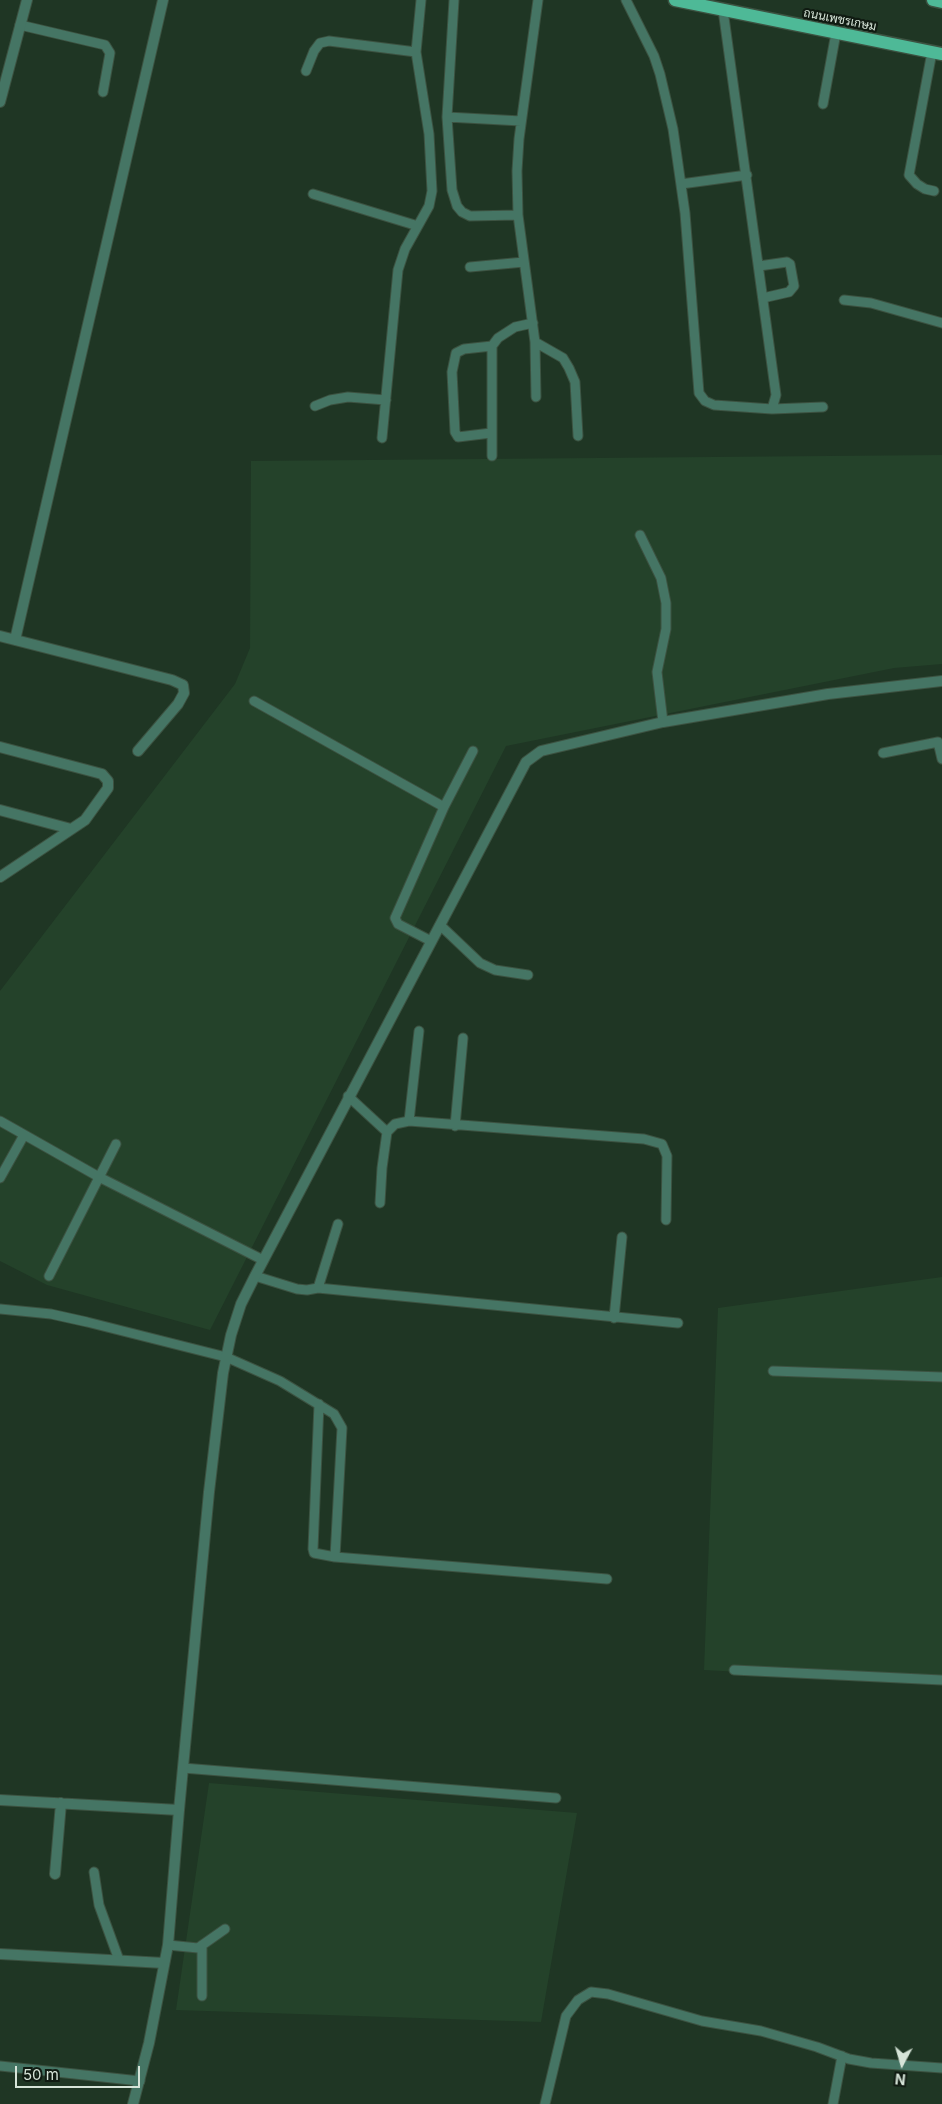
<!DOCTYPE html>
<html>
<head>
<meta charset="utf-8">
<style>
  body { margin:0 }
  #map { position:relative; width:942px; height:2104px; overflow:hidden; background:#1f3624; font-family:Inter,sans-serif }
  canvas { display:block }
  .north { position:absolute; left:877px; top:2039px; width:50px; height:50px; -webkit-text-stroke:4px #101b12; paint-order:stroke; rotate:186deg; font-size:14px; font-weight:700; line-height:20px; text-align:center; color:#d6e4d8 }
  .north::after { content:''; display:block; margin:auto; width:18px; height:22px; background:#d6e4d8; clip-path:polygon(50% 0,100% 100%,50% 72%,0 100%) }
  .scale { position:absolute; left:15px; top:2066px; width:125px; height:22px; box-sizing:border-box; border:2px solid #d6e4d8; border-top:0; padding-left:6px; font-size:15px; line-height:18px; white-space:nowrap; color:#d6e4d8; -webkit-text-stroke:4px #101b12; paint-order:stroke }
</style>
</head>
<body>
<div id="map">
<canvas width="942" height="2104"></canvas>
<div class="north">N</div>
<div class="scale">50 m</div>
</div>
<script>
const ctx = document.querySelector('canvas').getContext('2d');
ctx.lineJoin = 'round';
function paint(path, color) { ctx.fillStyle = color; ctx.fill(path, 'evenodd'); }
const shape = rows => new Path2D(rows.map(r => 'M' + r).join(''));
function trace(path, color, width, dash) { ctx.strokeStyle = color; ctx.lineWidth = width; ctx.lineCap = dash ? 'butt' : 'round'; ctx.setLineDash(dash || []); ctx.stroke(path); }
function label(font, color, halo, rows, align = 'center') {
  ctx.font = font + ' Inter,Sarabun,sans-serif'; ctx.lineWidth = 4.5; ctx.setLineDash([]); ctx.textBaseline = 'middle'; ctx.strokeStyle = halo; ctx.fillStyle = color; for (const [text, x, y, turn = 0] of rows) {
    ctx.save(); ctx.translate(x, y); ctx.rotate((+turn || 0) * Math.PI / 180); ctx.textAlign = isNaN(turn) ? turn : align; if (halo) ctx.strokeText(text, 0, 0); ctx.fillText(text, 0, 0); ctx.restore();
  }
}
paint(shape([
  [942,455,942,664,894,668,506,746,210,1330,47,1285,0,1261,0,991,235,684,250,648,251,461],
  [942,1277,942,1683,704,1670,718,1308],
  [209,1783,577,1813,541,2022,176,2010]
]), '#24422a');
const lane = shape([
  [454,0,447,117,452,190,457,206,462,212,470,216,518,215],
  [538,0,519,139,517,171,518,215,535,342,563,358,569,368,575,382,578,436],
  [626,0,654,56,660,74,673,129,685,213,699,393,705,401,714,405,772,409,776,395,723,10],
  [20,25,105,45,110,53,103,92],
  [932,52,909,175,917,184,925,189,934,191],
  [306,71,314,51,320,43,329,41,416,52],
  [823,104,836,33],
  [447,117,521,121],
  [681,184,747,175],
  [313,194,418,226],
  [759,266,787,262,790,264,794,286,789,292,763,298],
  [470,267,524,262],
  [844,300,871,303,942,323],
  [535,342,536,397],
  [315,406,330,400,348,397,386,400],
  [772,409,823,407],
  [491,433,458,437,455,432,452,372,456,353,464,349,492,346],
  [382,438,398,270,405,249,429,206,432,191,429,134,416,52,421,0],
  [492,456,492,346,498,338,515,327,533,323],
  [640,535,661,578,666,603,666,629,657,672,663,722],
  [254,701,444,807],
  [883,753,938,742,942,759],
  [440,925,480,963,495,970,528,975],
  [431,941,398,924,395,918,444,807,473,751],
  [348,1096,387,1132],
  [0,1121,99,1177,263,1260],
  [409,1121,644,1139,662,1144,667,1156,666,1220],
  [455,1126,463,1038],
  [0,1178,24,1135],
  [380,1203,382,1168,387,1132,395,1124,409,1121,419,1031],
  [49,1276,116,1144],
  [255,1276,297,1289,307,1290,318,1288,338,1224],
  [318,1288,678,1323],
  [0,1309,51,1314,87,1322,226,1357,280,1381,334,1414,342,1428,335,1557],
  [614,1318,622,1237],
  [773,1371,942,1377],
  [319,1404,313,1549,314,1553,335,1557,607,1579],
  [734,1670,942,1680],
  [183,1768,556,1798],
  [94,1872,99,1905,119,1960],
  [168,1945,198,1948,225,1929],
  [202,1996,202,1945],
  [0,2066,140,2081],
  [545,2104,566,2016,578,2000,591,1992,608,1994,702,2021,761,2031,817,2047,849,2059,871,2063,942,2068],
  [833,2104,842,2056]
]);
const street = shape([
  [0,102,27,0],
  [0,636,172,680,183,685,184,693,178,704,138,751],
  [15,640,163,0],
  [0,747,102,774,108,781,108,788,85,820,0,877],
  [0,810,71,829],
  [0,1800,179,1810],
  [55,1874,61,1803],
  [0,1954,164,1963],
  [133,2104,149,2043,168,1945,179,1810,209,1492,223,1373,231,1335,241,1304,255,1276,526,762,541,751,663,722,828,694,942,681]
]);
const primary = shape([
  [675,0,942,54],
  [933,0,942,2]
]);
trace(lane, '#3c5241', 11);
trace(street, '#3c5241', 12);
trace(primary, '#3c5241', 15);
trace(lane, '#457564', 9);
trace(street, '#457564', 10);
trace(primary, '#4eb997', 12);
label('12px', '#d6e4d8', '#101b12', [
  ["ถนนเพชรเกษม",840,20,11]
]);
</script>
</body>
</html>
